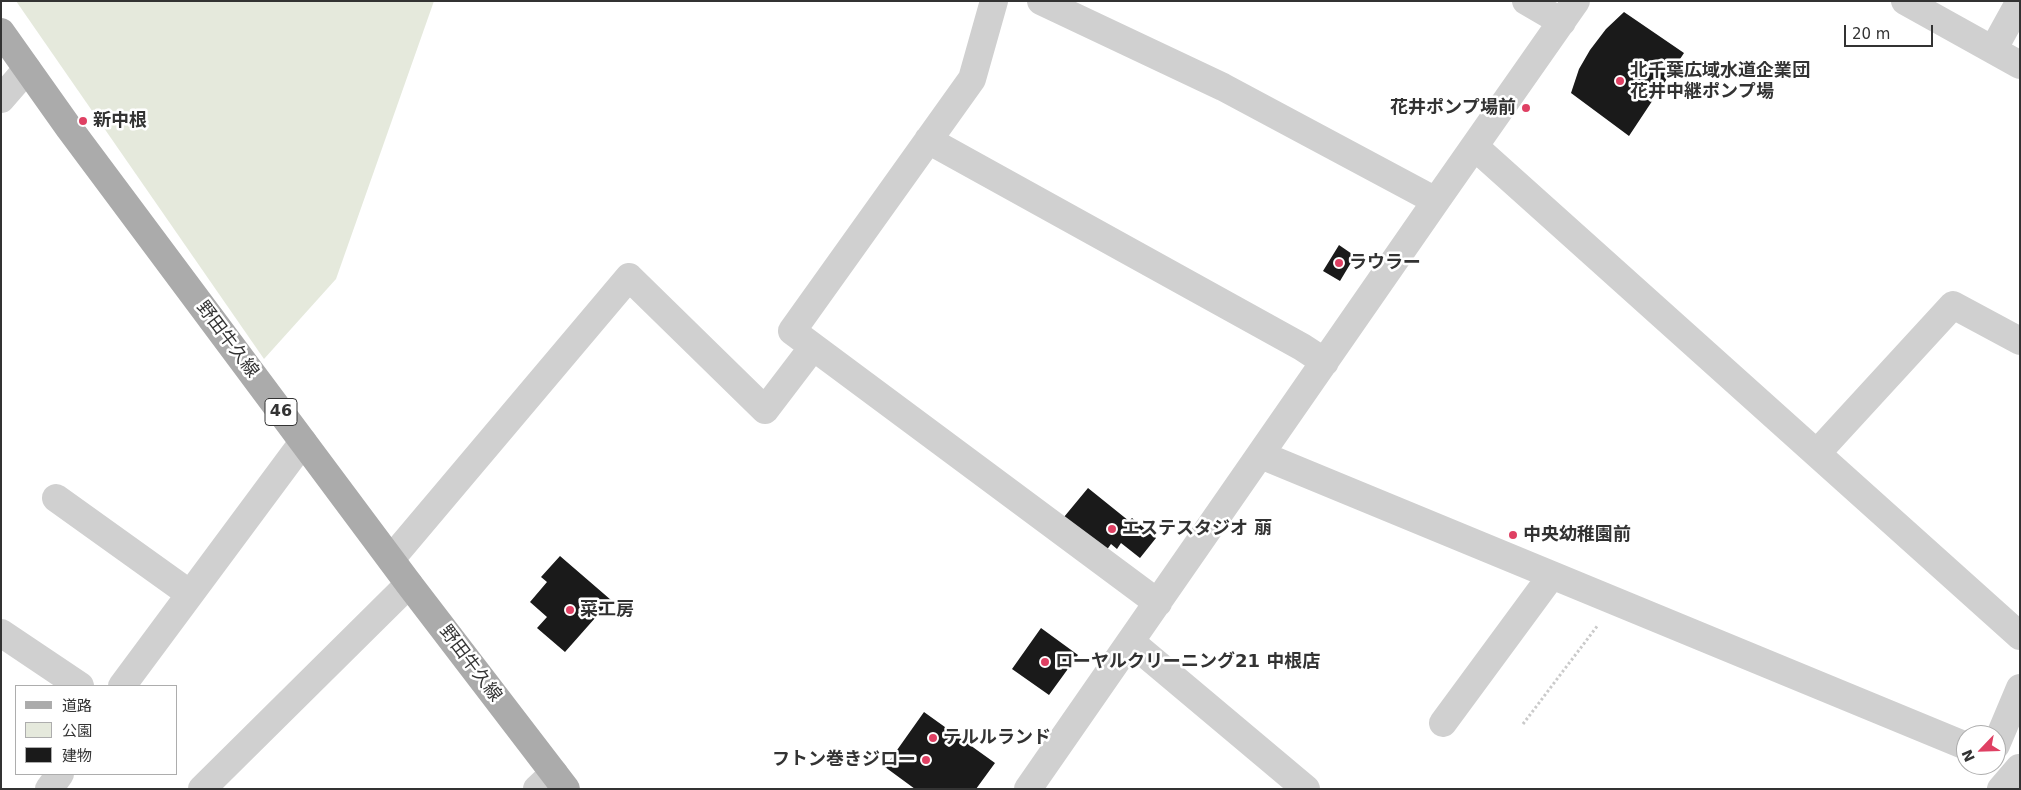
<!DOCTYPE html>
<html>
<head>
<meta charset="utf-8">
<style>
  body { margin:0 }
  #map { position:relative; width:2021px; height:790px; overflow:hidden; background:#fff; font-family:"DejaVu Sans","Noto Sans JP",sans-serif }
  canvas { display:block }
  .frame { position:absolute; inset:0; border:2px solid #333; pointer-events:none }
  .legend { position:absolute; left:15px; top:685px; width:162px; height:90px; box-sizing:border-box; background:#fff; border:1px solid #adadad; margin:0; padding:6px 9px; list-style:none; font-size:15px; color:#333 }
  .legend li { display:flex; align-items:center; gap:10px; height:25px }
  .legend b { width:25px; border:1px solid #adadad }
  .north { position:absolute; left:1956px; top:725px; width:50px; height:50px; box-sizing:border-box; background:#fff; border:1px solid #adadad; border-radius:50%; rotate:246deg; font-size:14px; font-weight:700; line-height:20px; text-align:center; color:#333 }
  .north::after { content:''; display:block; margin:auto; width:18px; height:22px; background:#df4063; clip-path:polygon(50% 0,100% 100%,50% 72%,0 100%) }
  .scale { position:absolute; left:1844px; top:25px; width:89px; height:22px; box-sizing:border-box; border:2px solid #333; border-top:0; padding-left:6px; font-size:15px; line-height:18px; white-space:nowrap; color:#333; -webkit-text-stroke:4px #fff; paint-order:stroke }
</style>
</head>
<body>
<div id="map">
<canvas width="2021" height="790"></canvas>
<div class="frame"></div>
<ul class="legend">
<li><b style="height:6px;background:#ababab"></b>道路</li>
<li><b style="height:14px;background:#e5e9dc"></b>公園</li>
<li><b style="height:14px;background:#1a1a1a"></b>建物</li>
</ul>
<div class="north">N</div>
<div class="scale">20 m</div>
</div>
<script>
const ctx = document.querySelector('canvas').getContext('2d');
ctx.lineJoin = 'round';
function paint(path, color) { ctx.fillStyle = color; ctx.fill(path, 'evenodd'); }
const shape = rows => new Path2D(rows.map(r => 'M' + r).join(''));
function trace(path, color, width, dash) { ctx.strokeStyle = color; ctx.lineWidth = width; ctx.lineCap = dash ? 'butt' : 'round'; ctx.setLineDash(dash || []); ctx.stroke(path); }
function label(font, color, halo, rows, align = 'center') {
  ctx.font = font + ' "DejaVu Sans","Noto Sans JP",sans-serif'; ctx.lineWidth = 5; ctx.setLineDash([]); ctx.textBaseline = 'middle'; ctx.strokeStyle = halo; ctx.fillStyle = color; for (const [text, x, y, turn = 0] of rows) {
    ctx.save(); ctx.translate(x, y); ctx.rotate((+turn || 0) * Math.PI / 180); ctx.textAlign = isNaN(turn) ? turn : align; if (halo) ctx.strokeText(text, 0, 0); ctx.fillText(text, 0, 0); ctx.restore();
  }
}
paint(shape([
  [16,1,434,1,336,279,264,359]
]), '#e5e9dc');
paint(shape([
  [1624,12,1684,53,1629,136,1571,93,1579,69,1590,50,1606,29],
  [1339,245,1355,256,1340,281,1323,271],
  [1088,488,1129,521,1132,518,1156,538,1140,558,1121,543,1117,549,1111,544,1106,551,1064,517],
  [560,556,611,600,565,652,537,628,547,617,530,602,547,582,541,577],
  [1041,628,1078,655,1049,695,1012,669],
  [924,712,995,763,976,789,915,789,885,767]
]), '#1a1a1a');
trace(shape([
  [1523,724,1598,625]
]), '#cacaca', 3, [2.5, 2.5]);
trace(shape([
  [994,1,972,79,792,331,1158,603],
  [1041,1,1223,87,1436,201],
  [1526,1,1562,22],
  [1905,1,2020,65],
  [1993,50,2020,1],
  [1,99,27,69],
  [928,140,1302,347,1325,362],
  [1475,147,2020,636],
  [1817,453,1953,305,2020,341],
  [1261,455,1966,746],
  [56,498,190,594],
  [391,559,629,277,765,410,813,347],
  [1,633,80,686],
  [1131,642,1306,789],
  [122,686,303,442],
  [1443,723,1552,575],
  [1996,745,2020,688],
  [49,789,60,774],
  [202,789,409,584],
  [537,789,554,773],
  [1028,789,1436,201,1576,1],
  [2001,789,2019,768]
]), '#d0d0d0', 28);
trace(shape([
  [1,32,69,128,409,584,566,789]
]), '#ababab', 28);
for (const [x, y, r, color] of [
  [1620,81,5,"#df4063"],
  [1526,108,5,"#df4063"],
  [83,121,5,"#df4063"],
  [1339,263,5,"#df4063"],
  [1112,529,5,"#df4063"],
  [1513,535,5,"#df4063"],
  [570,610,5,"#df4063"],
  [1045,662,5,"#df4063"],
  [933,738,5,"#df4063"],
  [926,760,5,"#df4063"]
]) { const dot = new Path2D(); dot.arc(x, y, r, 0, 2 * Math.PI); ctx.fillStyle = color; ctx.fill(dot); trace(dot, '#fff', 2); }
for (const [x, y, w] of [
  [281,412,32]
]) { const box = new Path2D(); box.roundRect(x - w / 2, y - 13.5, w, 27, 4); ctx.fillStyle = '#fff'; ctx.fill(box); trace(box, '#333', 1); }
label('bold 16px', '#333', null, [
  ["46",281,412]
]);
label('bold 18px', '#333', '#fff', [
  ["北千葉広域水道企業団",1630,71],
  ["花井中継ポンプ場",1630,92],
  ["花井ポンプ場前",1516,108,"right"],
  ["新中根",93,121],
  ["ラウラー",1349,263],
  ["エステスタジオ 萠",1122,529],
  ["中央幼稚園前",1523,535],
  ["菜工房",580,610],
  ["ローヤルクリーニング21 中根店",1055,662],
  ["テルルランド",943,738],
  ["フトン巻きジロー",916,760,"right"]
], 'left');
label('18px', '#333', '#fff', [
  ["野田牛久線",227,340,53],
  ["野田牛久線",470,664,53]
]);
</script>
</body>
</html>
